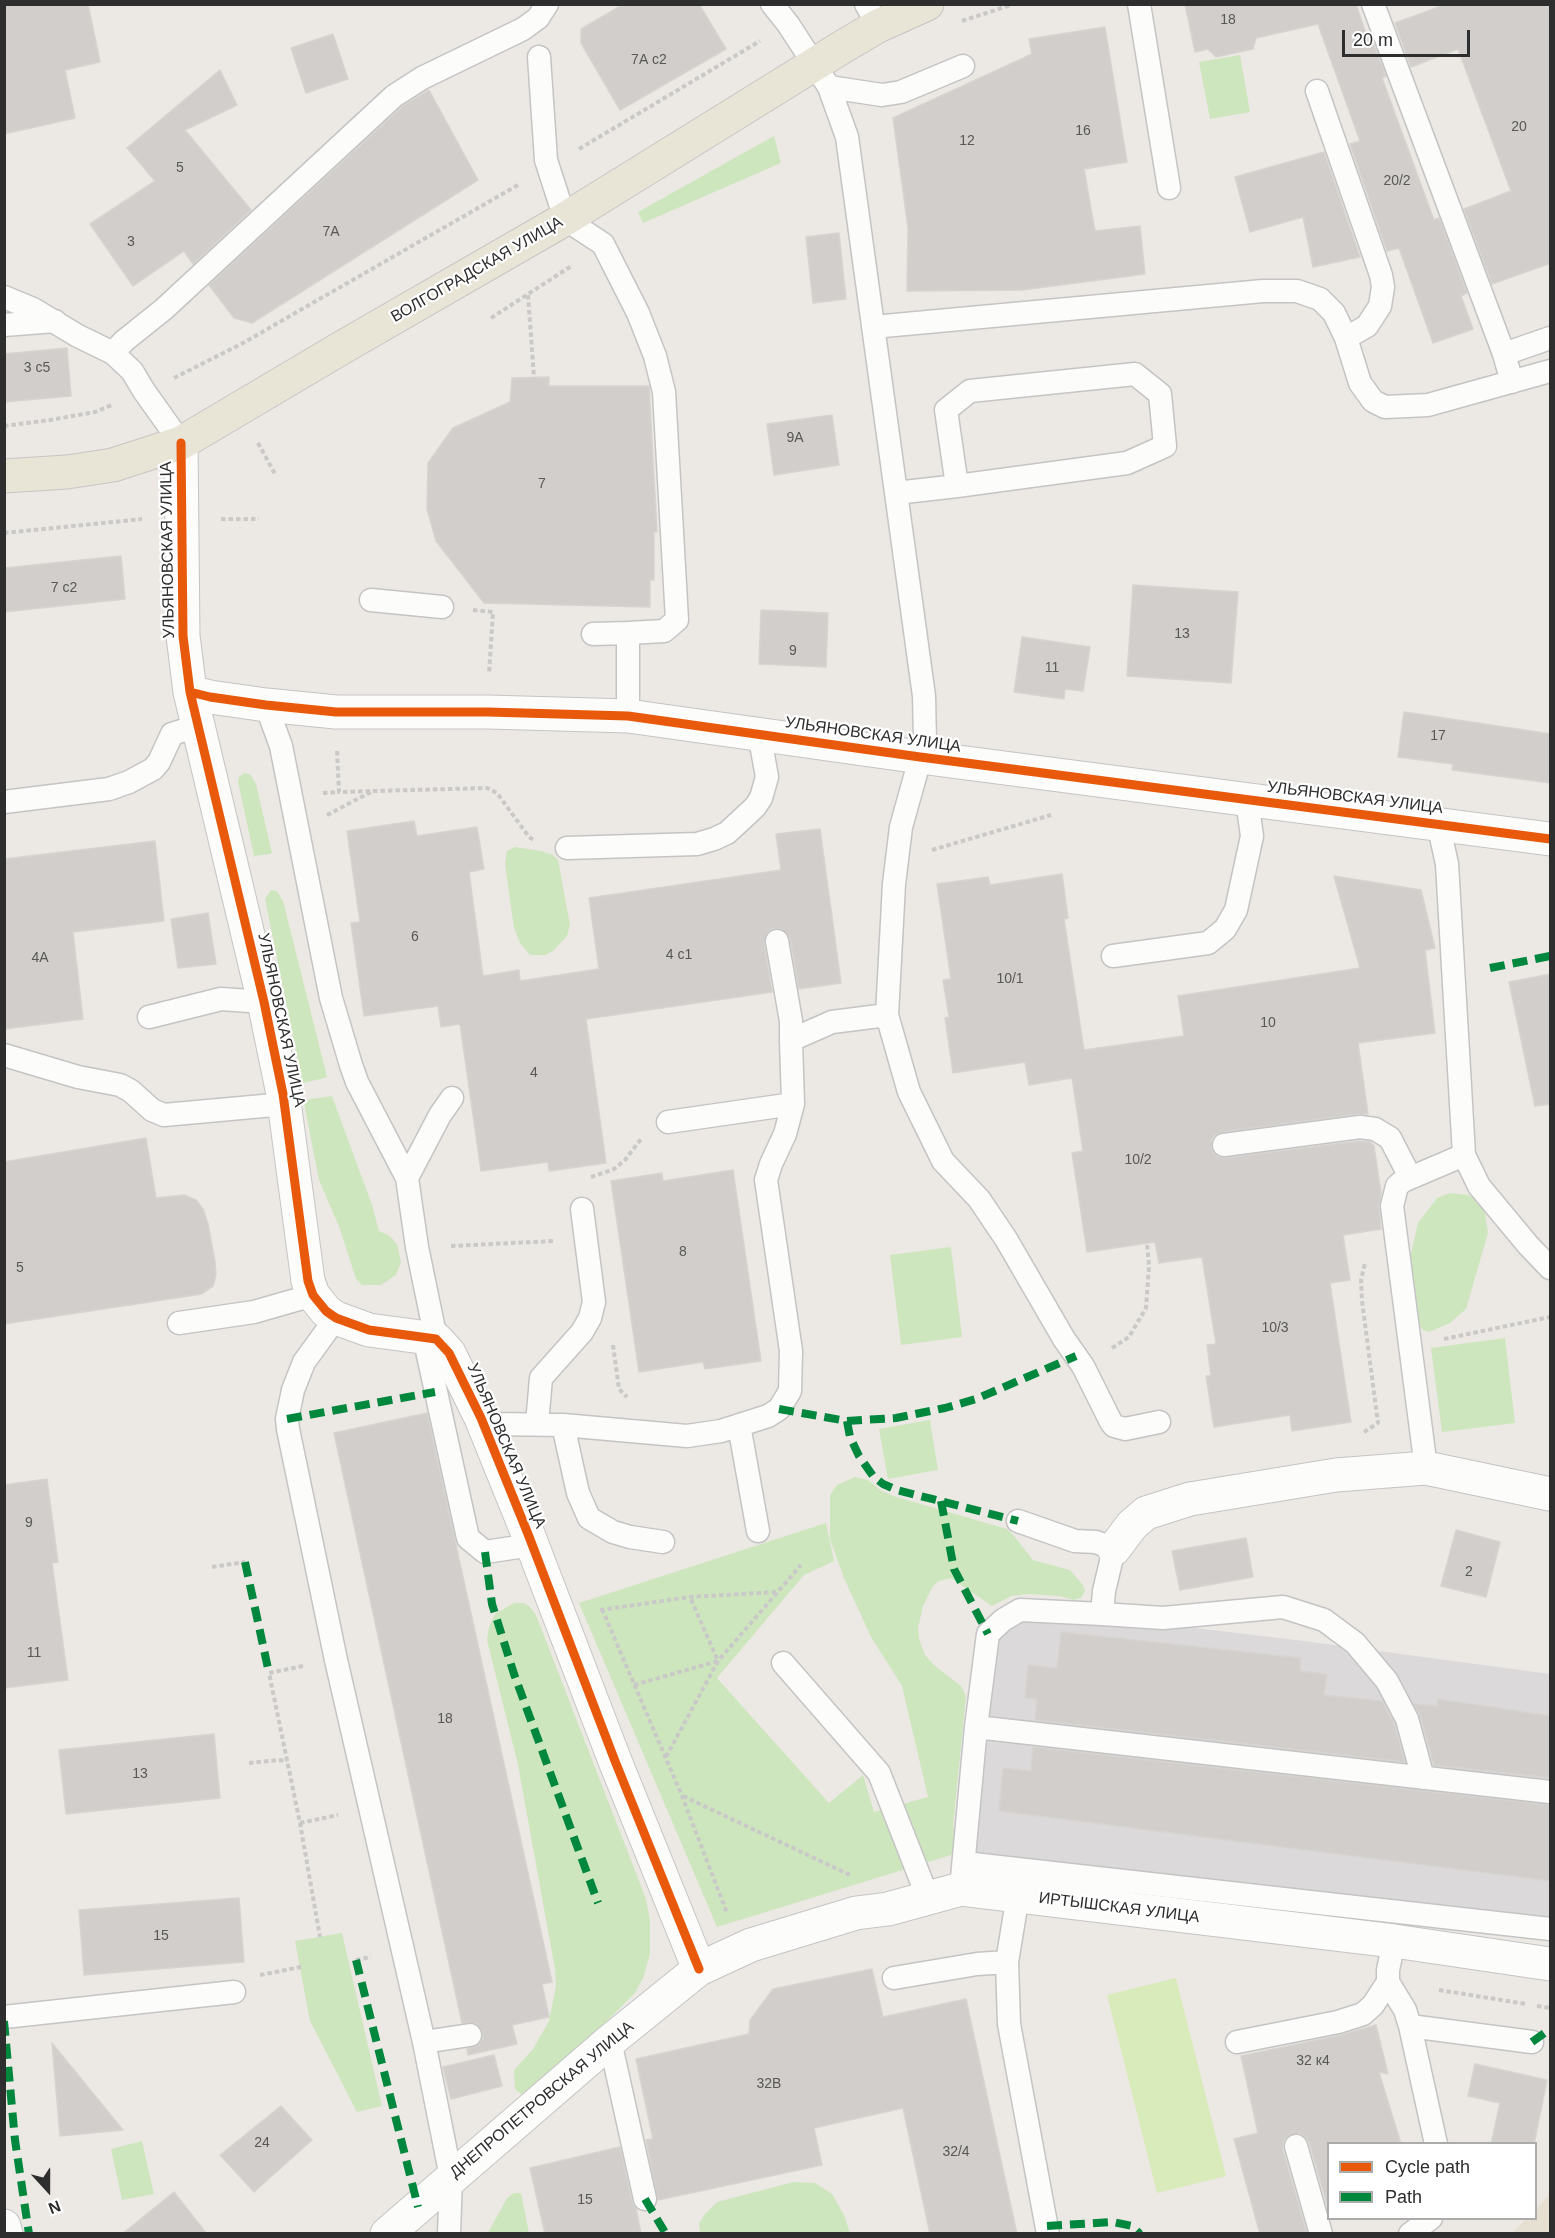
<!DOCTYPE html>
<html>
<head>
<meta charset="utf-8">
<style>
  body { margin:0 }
  #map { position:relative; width:1555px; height:2238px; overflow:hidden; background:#ece8e4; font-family:Arial,sans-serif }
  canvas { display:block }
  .frame { position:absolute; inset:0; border:6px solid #2e2e2e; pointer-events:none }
  .legend { position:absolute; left:1327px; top:2142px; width:210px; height:78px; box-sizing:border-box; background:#fff; border:2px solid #ababab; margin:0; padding:8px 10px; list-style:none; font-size:18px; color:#2e2e2e }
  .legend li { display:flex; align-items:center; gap:12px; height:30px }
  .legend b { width:30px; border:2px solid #ababab }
  .north { position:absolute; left:18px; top:2160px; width:60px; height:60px; -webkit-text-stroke:4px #fff; paint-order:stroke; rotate:159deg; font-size:16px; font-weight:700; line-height:24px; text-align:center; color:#2e2e2e }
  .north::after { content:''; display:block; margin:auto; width:21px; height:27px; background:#2e2e2e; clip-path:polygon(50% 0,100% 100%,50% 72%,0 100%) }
  .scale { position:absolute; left:1342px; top:30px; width:128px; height:27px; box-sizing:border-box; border:3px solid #2e2e2e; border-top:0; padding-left:8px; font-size:18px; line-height:21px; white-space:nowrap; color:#2e2e2e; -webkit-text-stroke:4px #fff; paint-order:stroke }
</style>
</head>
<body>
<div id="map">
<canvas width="1555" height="2238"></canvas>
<div class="frame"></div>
<ul class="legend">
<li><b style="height:8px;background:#e8590c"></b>Cycle path</li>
<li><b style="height:8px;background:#00873e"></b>Path</li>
</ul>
<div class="north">N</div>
<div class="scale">20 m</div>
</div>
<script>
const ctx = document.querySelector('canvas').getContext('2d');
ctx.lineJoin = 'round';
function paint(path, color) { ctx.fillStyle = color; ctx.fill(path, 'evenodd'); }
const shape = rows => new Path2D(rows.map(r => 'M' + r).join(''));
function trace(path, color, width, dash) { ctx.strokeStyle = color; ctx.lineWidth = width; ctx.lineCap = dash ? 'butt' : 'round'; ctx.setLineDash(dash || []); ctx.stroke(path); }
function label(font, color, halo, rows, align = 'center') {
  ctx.font = font + ' Arial,sans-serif'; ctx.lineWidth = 4.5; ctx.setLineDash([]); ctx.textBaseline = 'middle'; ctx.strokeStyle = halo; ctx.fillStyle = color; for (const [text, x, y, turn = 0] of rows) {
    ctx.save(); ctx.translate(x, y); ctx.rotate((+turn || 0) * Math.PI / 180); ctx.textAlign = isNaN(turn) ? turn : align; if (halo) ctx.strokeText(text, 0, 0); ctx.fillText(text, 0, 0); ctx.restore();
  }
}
paint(shape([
  [1022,1613,1128,1620,1304,1641,1550,1674,1550,1920,970,1855,992,1636]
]), '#dcd9db');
paint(shape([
  [1550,2190,1550,2233,1512,2233,1526,2219,1536,2218,1536,2209,1548,2196]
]), '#e6e0d3');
paint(shape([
  [1240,55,1250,112,1210,119,1199,62],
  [774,136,781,163,643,223,638,212],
  [244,773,250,774,256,784,272,853,270,854,254,856,238,782,239,777],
  [515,847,541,851,553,855,558,860,570,925,567,936,553,951,545,955,530,955,520,943,514,928,505,864,507,851],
  [271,890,277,891,283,901,327,1077,325,1078,303,1083,302,1081,265,899],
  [332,1096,372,1205,379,1231,390,1236,397,1244,401,1262,396,1275,381,1285,362,1285,356,1279,340,1229,319,1180,304,1103,305,1100],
  [1450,1193,1468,1195,1477,1200,1485,1213,1488,1233,1466,1309,1450,1323,1429,1332,1423,1330,1413,1316,1409,1262,1418,1223,1437,1198],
  [951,1247,962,1337,901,1345,890,1255],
  [1505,1338,1515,1423,1442,1432,1431,1348],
  [930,1420,938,1470,888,1479,879,1429],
  [855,1477,868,1480,880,1490,893,1496,1007,1529,1014,1536,1033,1560,1070,1570,1083,1585,1085,1591,1081,1598,1073,1600,1060,1596,1029,1594,1011,1596,992,1606,951,1578,939,1581,933,1586,923,1606,918,1628,919,1639,925,1655,935,1666,961,1686,966,1696,953,1826,961,1852,717,1927,579,1603,826,1523,834,1561,804,1575,717,1678,829,1803,863,1775,874,1812,928,1797,902,1686,871,1637,844,1578,830,1539,830,1495,837,1485],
  [514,1603,524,1603,530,1607,536,1615,646,1899,650,1921,650,1954,643,1978,635,1993,537,2090,528,2096,521,2094,515,2089,514,2070,533,2049,549,2021,556,1986,555,1969,518,1765,487,1640,489,1627,495,1614],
  [342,1933,382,2106,357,2112,310,2021,295,1941],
  [142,2141,154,2194,122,2200,111,2149],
  [793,2182,815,2183,832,2194,844,2215,850,2233,700,2233,699,2224,704,2215,717,2202],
  [514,2193,521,2193,529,2233,488,2233,507,2198]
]), '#cee6be');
paint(shape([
  [1176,1978,1226,2176,1157,2193,1107,1995]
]), '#d9eabb');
const building = shape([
  [4,4,88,4,100,62,65,70,75,118,4,134,4,4],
  [624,4,699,4,726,49,620,110,581,43,581,29,624,4],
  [1185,4,1356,4,1366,34,1369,33,1386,76,1382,78,1434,220,1439,218,1467,293,1461,296,1473,329,1433,343,1399,248,1387,251,1350,144,1360,141,1318,24,1256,38,1253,49,1216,57,1208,49,1195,52,1185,4],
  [1447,4,1551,4,1551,263,1492,284,1464,209,1511,191,1458,49,1411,67,1395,23,1447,4],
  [1105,27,1127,162,1084,169,1095,231,1140,226,1145,274,1022,290,907,291,908,228,893,118,1032,54,1029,39,1105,27],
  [333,34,348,79,306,93,291,48,333,34],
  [220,70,237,105,185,130,251,210,193,264,184,251,133,286,90,224,155,181,127,148,220,70],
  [429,90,478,180,252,323,234,318,209,285,403,106,429,90],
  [1324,152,1360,257,1313,267,1303,217,1250,232,1235,177,1324,152],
  [839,233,846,299,813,303,806,237,839,233],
  [67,348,71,396,4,402,4,354,67,348],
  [549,377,549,386,649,386,657,532,654,532,654,580,650,580,650,607,484,603,436,541,427,509,428,463,453,428,510,402,512,378,549,377],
  [832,415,839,465,774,475,767,424,832,415],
  [121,556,125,599,4,612,4,568,121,556],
  [1133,585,1238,592,1231,683,1127,676,1133,585],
  [761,610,828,613,826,667,759,664,761,610],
  [1022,637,1090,647,1083,691,1065,689,1064,699,1014,692,1022,637],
  [1404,712,1551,734,1551,783,1452,770,1453,764,1398,757,1404,712],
  [414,821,417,836,477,827,484,869,469,872,483,976,519,970,520,981,599,969,589,898,781,870,776,834,820,829,841,983,799,989,790,938,782,929,775,928,768,931,764,943,772,992,586,1019,606,1163,549,1171,548,1162,481,1171,460,1024,441,1027,438,1006,364,1016,351,923,360,922,347,831,414,821],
  [155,841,164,921,73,932,83,1019,4,1029,4,859,155,841],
  [1062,874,1068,918,1064,919,1084,1050,1184,1036,1178,996,1360,968,1334,876,1421,890,1435,948,1425,950,1435,1033,1358,1043,1368,1114,1358,1114,1222,1132,1215,1135,1211,1140,1213,1153,1218,1157,1225,1158,1360,1141,1370,1142,1374,1146,1381,1193,1379,1207,1381,1229,1343,1235,1350,1280,1330,1283,1351,1422,1292,1431,1290,1415,1214,1427,1206,1376,1211,1376,1207,1345,1216,1344,1202,1257,1159,1263,1155,1242,1087,1252,1072,1153,1083,1151,1072,1078,1029,1085,1025,1062,953,1073,945,1018,949,1017,943,980,951,979,937,884,988,877,990,885,1062,874],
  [208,913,216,964,178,968,171,919,208,913],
  [1551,974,1551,1104,1535,1106,1509,982,1551,974],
  [146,1138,156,1198,184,1195,196,1200,203,1209,208,1224,215,1262,216,1275,213,1286,202,1294,4,1324,4,1162,146,1138],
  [733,1170,761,1361,705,1369,703,1362,639,1372,611,1181,662,1173,663,1181,733,1170],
  [427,1413,552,1982,542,1984,549,2017,512,2025,517,2044,468,2055,467,2049,479,2045,483,2039,483,2032,475,2023,462,2023,334,1433,427,1413],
  [47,1479,58,1562,52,1563,68,1680,4,1688,4,1485,47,1479],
  [1456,1530,1500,1542,1486,1597,1441,1586,1456,1530],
  [1246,1538,1253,1577,1180,1590,1172,1551,1246,1538],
  [1061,1632,1301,1658,1300,1671,1327,1674,1324,1695,1382,1701,1394,1724,1405,1762,1035,1720,1037,1699,1025,1698,1028,1665,1057,1668,1061,1632],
  [1438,1699,1551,1716,1551,1778,1434,1765,1420,1715,1414,1704,1437,1706,1438,1699],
  [214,1734,220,1798,66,1814,59,1750,214,1734],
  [1033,1747,1551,1805,1551,1881,999,1811,1003,1768,1031,1771,1033,1747],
  [239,1898,244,1962,84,1975,79,1910,239,1898],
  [872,1969,883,2017,966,1999,1017,2234,930,2234,903,2108,814,2128,822,2165,658,2200,646,2140,653,2139,636,2059,749,2034,750,2020,773,1989,872,1969],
  [1376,2025,1388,2074,1379,2072,1401,2144,1329,2144,1329,2211,1309,2142,1305,2136,1299,2133,1287,2136,1283,2142,1283,2150,1307,2234,1260,2234,1234,2139,1258,2133,1241,2056,1341,2035,1376,2025],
  [52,2043,123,2130,60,2136,52,2043],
  [494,2055,502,2086,451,2099,443,2067,494,2055],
  [1475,2064,1547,2080,1534,2144,1491,2144,1500,2103,1468,2096,1475,2064],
  [281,2106,312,2140,254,2192,220,2155,281,2106],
  [620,2147,632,2202,636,2208,641,2234,545,2234,530,2168,620,2147],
  [174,2192,207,2234,122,2234,174,2192]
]);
paint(building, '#d1cecb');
trace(building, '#d7d4d0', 1.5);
const lane = shape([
  [772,4,788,24,829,87,847,137,924,696,925,741,901,827,894,884,887,1015,909,1092,943,1161,979,1199,1006,1239,1064,1339,1083,1366,1111,1422,1114,1426,1125,1429,1159,1422],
  [866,4,878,26],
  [1139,4,1169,188],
  [1373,4,1504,354,1512,382],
  [539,57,546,160,565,219,603,244,638,313,655,356,664,392,677,620,664,631,628,633],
  [829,87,882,95,901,92,963,66],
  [1317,91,1381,275,1383,287,1380,306,1367,326,1346,338],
  [4,297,33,309,78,336,113,353,132,371,144,391,181,443],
  [4,325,55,321],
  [873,327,1263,291,1297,291,1320,299,1334,313,1346,338,1360,383,1373,401,1385,407,1428,405,1550,371],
  [113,353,124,341,164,309,394,96,422,78,523,29,538,18,547,4],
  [1504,354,1550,338],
  [896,493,957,486,1127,463,1165,446,1160,394,1135,374,970,391,946,410,957,486],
  [371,600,442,607],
  [593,634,628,633,628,716],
  [266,705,281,746,331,998,351,1065,357,1082,407,1178,417,1247,436,1339],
  [4,802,109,789,129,782,153,769,159,762,172,734,197,726],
  [567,848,697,844,714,839,727,833,755,807,761,798,767,777,759,733],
  [777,941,791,1021,791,1040],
  [1113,956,1208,943,1225,929,1236,910,1252,836,1247,800],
  [149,1017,221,999,264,1002],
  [4,1055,78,1077,120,1085,131,1091,152,1110,164,1115,285,1104],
  [668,1122,793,1104],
  [1224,1145,1360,1127,1375,1129,1390,1138,1410,1177],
  [1464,1155,1479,1186,1528,1245,1550,1268],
  [407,1178,440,1115,452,1098],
  [336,1318,304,1362,293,1390,287,1419,288,1429,336,1660,424,2042,451,2177,449,2234],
  [179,1323,254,1312,313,1295],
  [424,1337,468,1538,485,1552,532,1545],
  [481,1418,494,1424,563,1425,687,1436,721,1431,768,1416,779,1409,790,1391,791,1351,766,1180,771,1164,785,1134,793,1104,791,1040,832,1022,887,1015],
  [537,1424,541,1378,582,1332,590,1318,594,1302,582,1209],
  [563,1425,578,1493,589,1518,613,1532,630,1537,663,1542],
  [739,1425,758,1531],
  [1426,1468,1392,1206,1397,1186,1403,1181,1464,1155,1447,864,1438,823],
  [1102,1614,1163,1618,1283,1607,1324,1620,1355,1643,1387,1681,1407,1719,1423,1778],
  [783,1663,879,1773,928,1898],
  [976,1727,1550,1792],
  [964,1863,1550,1929],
  [962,1878,976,1727,988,1634,1003,1620,1020,1610,1102,1614,1104,1591,1114,1549,1096,1542,1075,1541,1018,1521],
  [1018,1895,1007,1962,1009,2024,1048,2234],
  [894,1978,977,1964,1007,1962],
  [1388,1982,1405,2010,1410,2026,1436,2144],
  [4,2017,234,1992],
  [1410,2026,1532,2042],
  [610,2041,645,2199],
  [424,2042,470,2035],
  [1237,2042,1338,2022,1363,2014,1373,2005,1388,1982,1388,1970,1394,1941],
  [1296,2146,1321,2234],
  [1410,2234,1431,2218]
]);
const street = shape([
  [181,443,183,636,190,692,264,1002,283,1094,308,1281,313,1295,326,1311,336,1318,369,1330,436,1339,449,1353,481,1418,528,1534,615,1761,699,1969],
  [190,692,210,697,266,705,336,712,488,712,628,716,920,757,1550,839],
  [1114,1549,1132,1525,1146,1513,1190,1499,1336,1475,1426,1468,1550,1494],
  [387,2234,610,2041,699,1969,751,1945,856,1913,888,1909,961,1889,1394,1941,1550,1964]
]);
const secondary = shape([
  [4,2226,6,2234]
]);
const primary = shape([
  [4,476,67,472,113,465,181,443,343,347,565,219,844,46,878,26,927,4]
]);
trace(lane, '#c5c4c5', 25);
trace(street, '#c5c4c5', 35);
trace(secondary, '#c5c4c5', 35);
trace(primary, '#c6c5c4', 35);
trace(shape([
  [962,21,1014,4],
  [579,149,760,41],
  [528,295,534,378],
  [491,318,573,265],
  [174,378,243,343,518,185],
  [4,426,50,420,95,412,112,405],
  [258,443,275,474],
  [221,519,259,519],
  [4,533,142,519],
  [473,610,493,612,489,674],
  [337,751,339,792,487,788,497,793,529,837,535,841],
  [323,793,339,792],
  [327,815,371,792],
  [932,850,1051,815],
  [591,1177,614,1169,625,1160,641,1139],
  [451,1246,554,1241],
  [1444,1339,1550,1317],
  [613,1345,619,1389,627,1397],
  [1112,1348,1129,1337,1146,1308,1149,1266,1147,1243],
  [1364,1432,1378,1423,1362,1301,1361,1280,1365,1263],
  [212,1567,245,1562],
  [602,1609,682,1796,727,1913],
  [600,1610,690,1597,777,1592],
  [303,1666,269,1673,300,1823,320,1937],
  [634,1685,718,1661,690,1597],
  [666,1757,718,1661,801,1565],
  [249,1763,279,1760,287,1761],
  [683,1796,850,1875],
  [300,1823,338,1815],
  [356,1960,371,1957],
  [260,1975,301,1967],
  [1439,1990,1526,2004],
  [1537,2006,1550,2008]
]), '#c9c9c8', 4, [4.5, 3]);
trace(lane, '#fcfcfb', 22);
trace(street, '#fcfcfb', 33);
trace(secondary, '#fcfcfb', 33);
trace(primary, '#e8e4d6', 33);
trace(shape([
  [1490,968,1550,956],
  [779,1409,847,1421,896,1418,945,1408,976,1399,1076,1356],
  [287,1419,435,1392],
  [847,1421,850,1437,859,1456,873,1476,883,1484,897,1490,1018,1521],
  [941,1501,954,1569,988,1634],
  [485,1552,492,1604,514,1674,598,1903],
  [245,1562,269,1673],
  [356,1960,418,2207],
  [4,2021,15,2140,29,2234],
  [1532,2042,1550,2029],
  [645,2199,666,2234],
  [1047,2226,1113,2222,1132,2226,1140,2234]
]), '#00873e', 8, [15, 8]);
trace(shape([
  [181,443,183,636,190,692,264,1002,283,1094,308,1281,313,1295,326,1311,336,1318,369,1330,436,1339,449,1353,481,1418,528,1534,615,1761,699,1969],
  [190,692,210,697,266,705,336,712,488,712,628,716,920,757,1550,839]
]), '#e8590c', 9);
label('14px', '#585857', null, [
  ["18",1228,20],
  ["7А с2",649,60],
  ["20",1519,127],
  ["16",1083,131],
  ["12",967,141],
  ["5",180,168],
  ["20/2",1397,181],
  ["7А",331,232],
  ["3",131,242],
  ["3 с5",37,368],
  ["9А",795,438],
  ["7",542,484],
  ["7 с2",64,588],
  ["13",1182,634],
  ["9",793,651],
  ["11",1052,668],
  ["17",1438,736],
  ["6",415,937],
  ["4 с1",679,955],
  ["4А",40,958],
  ["10/1",1010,979],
  ["10",1268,1023],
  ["4",534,1073],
  ["10/2",1138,1160],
  ["8",683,1252],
  ["5",20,1268],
  ["10/3",1275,1328],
  ["9",29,1523],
  ["2",1469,1572],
  ["11",34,1653],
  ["18",445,1719],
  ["13",140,1774],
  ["15",161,1936],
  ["32 к4",1313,2061],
  ["32В",769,2084],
  ["24",262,2143],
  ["32/4",956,2152],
  ["15",585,2200]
]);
label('16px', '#2e2e2e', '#fff', [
  ["ВОЛГОГРАДСКАЯ УЛИЦА",477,270,-30],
  ["УЛЬЯНОВСКАЯ УЛИЦА",168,550,-91],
  ["УЛЬЯНОВСКАЯ УЛИЦА",873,735,8],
  ["УЛЬЯНОВСКАЯ УЛИЦА",1355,798,7],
  ["УЛЬЯНОВСКАЯ УЛИЦА",281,1020,78],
  ["УЛЬЯНОВСКАЯ УЛИЦА",506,1446,67],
  ["ИРТЫШСКАЯ УЛИЦА",1119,1908,7],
  ["ДНЕПРОПЕТРОВСКАЯ УЛИЦА",542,2100,-40]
]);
</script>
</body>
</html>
